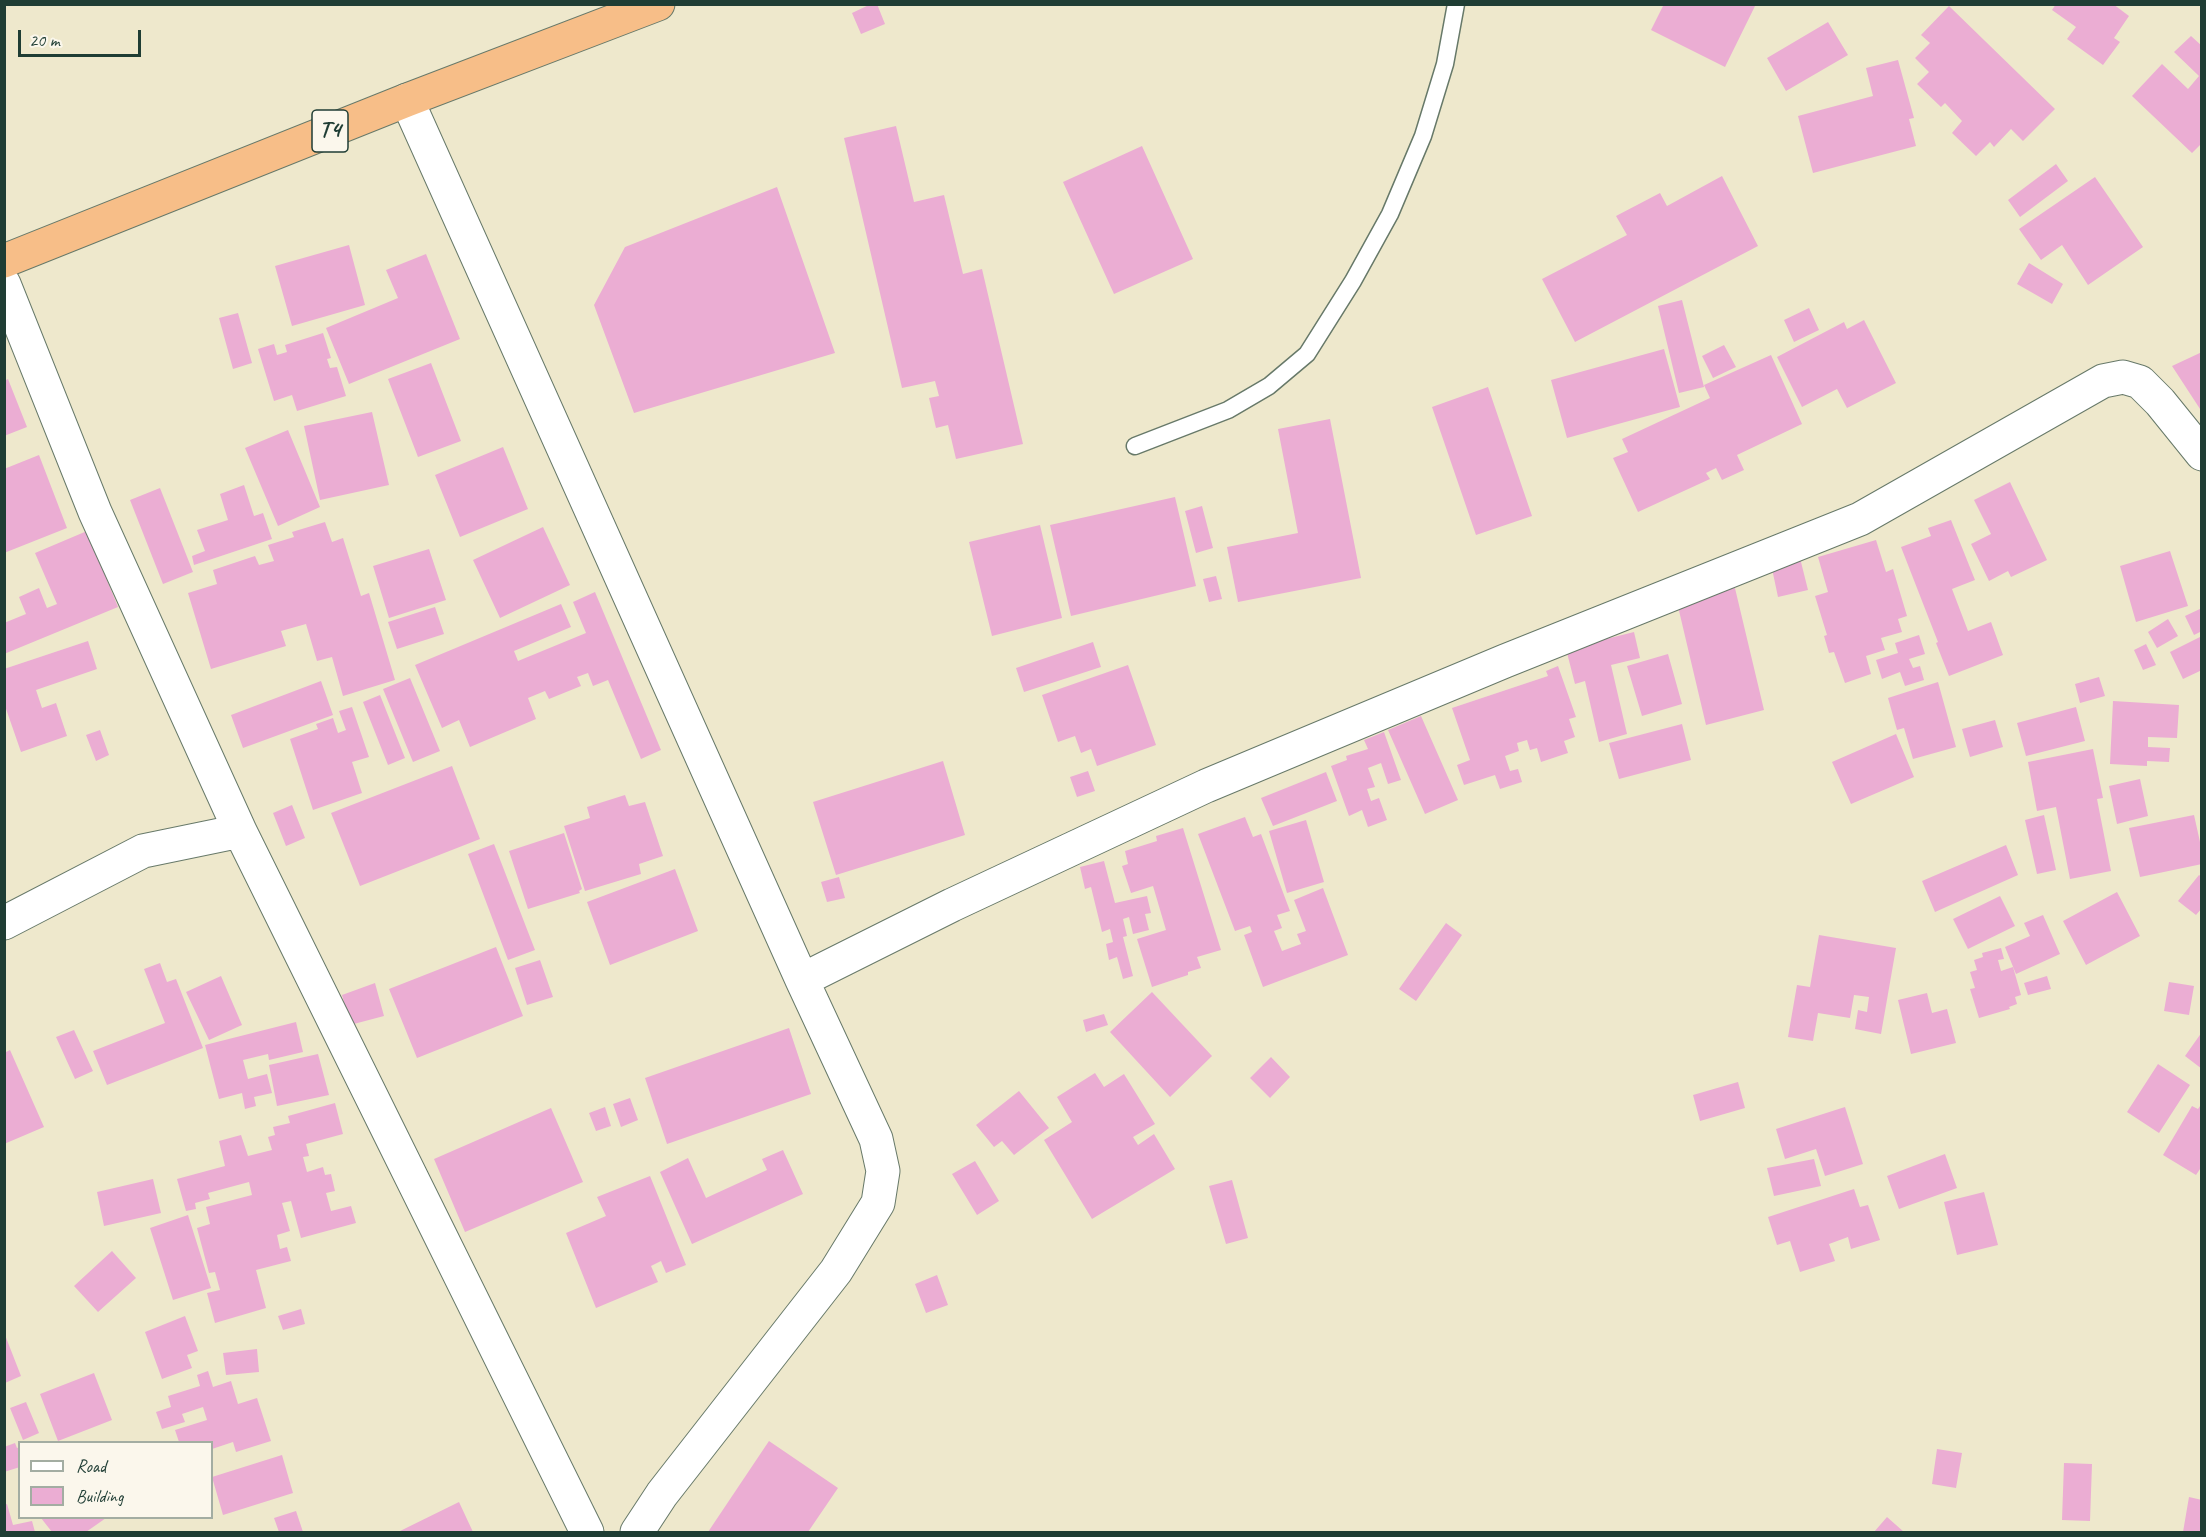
<!DOCTYPE html>
<html>
<head>
<meta charset="utf-8">
<style>
  body { margin:0 }
  #map { position:relative; width:2206px; height:1537px; overflow:hidden; background:#eee8cc; font-family:Caveat,sans-serif }
  canvas { display:block }
  .frame { position:absolute; inset:0; border:6px solid #1f3d34; pointer-events:none }
  .legend { position:absolute; left:18px; top:1441px; width:195px; height:78px; box-sizing:border-box; background:#fbf7ec; border:2px solid #a3ada2; margin:0; padding:8px 10px; list-style:none; font-size:18px; color:#1f3d34 }
  .legend li { display:flex; align-items:center; gap:12px; height:30px }
  .legend b { width:30px; border:2px solid #a3ada2 }
  .scale { position:absolute; left:18px; top:30px; width:123px; height:27px; box-sizing:border-box; border:3px solid #1f3d34; border-top:0; padding-left:8px; font-size:18px; line-height:21px; white-space:nowrap; color:#1f3d34; -webkit-text-stroke:4px #fbf7ec; paint-order:stroke }
</style>
</head>
<body>
<div id="map">
<canvas width="2206" height="1537"></canvas>
<div class="frame"></div>
<ul class="legend">
<li><b style="height:8px;background:#fff"></b>Road</li>
<li><b style="height:16px;background:#ebadd3"></b>Building</li>
</ul>
<div class="scale">20 m</div>
</div>
<script>
const ctx = document.querySelector('canvas').getContext('2d');
ctx.lineJoin = 'round';
function paint(path, color) { ctx.fillStyle = color; ctx.fill(path, 'evenodd'); }
const shape = rows => new Path2D(rows.map(r => 'M' + r).join(''));
function trace(path, color, width, dash) { ctx.strokeStyle = color; ctx.lineWidth = width; ctx.lineCap = dash ? 'butt' : 'round'; ctx.setLineDash(dash || []); ctx.stroke(path); }
function label(font, color, halo, rows, align = 'center') {
  ctx.font = font + ' Caveat,sans-serif'; ctx.lineWidth = 5; ctx.setLineDash([]); ctx.textBaseline = 'middle'; ctx.strokeStyle = halo; ctx.fillStyle = color; for (const [text, x, y, turn = 0] of rows) {
    ctx.save(); ctx.translate(x, y); ctx.rotate((+turn || 0) * Math.PI / 180); ctx.textAlign = isNaN(turn) ? turn : align; if (halo) ctx.strokeText(text, 0, 0); ctx.fillText(text, 0, 0); ctx.restore();
  }
}
paint(shape([
  [871,4,877,4,885,24,861,34,852,13],
  [1664,4,1756,4,1725,67,1651,30],
  [2056,4,2113,4,2129,16,2114,38,2120,42,2103,65,2067,39,2076,27,2052,10],
  [1949,6,2055,109,2023,141,2011,129,1994,147,1990,142,1976,156,1952,133,1962,121,1945,103,1941,107,1917,84,1929,72,1915,58,1930,43,1921,35],
  [1828,22,1848,55,1786,91,1767,58],
  [2191,36,2202,46,2202,143,2192,153,2132,96,2162,64,2188,89,2199,76,2174,52],
  [1898,60,1914,118,1909,119,1916,146,1813,173,1798,116,1873,96,1866,68],
  [896,126,914,202,944,195,963,274,982,269,1023,444,956,459,948,425,936,428,929,398,939,396,935,381,902,388,844,138],
  [1142,146,1193,259,1114,294,1063,182],
  [2056,164,2068,181,2020,217,2008,200],
  [1722,176,1758,246,1575,342,1542,279,1627,235,1616,216,1660,193,1667,206],
  [2095,177,2143,247,2088,285,2062,245,2041,260,2019,229],
  [777,187,835,353,634,413,594,305,625,247],
  [349,245,365,305,292,326,275,266],
  [426,254,460,339,349,384,326,328,398,298,386,270],
  [2029,263,2063,284,2052,304,2017,284],
  [1682,300,1704,387,1679,393,1658,306],
  [1809,308,1819,330,1794,342,1784,320],
  [238,313,252,363,233,369,219,318],
  [1864,320,1896,383,1847,408,1837,389,1802,407,1777,357,1844,322,1847,329],
  [323,333,331,358,327,359,330,368,337,367,346,396,297,411,292,395,274,401,258,349,274,344,277,355,287,352,285,345],
  [1724,345,1736,367,1713,378,1702,356],
  [1664,349,1680,407,1567,438,1551,380],
  [2202,352,2202,412,2172,366],
  [1771,355,1802,424,1737,455,1744,470,1722,480,1716,468,1706,473,1710,479,1638,512,1613,458,1628,452,1622,439,1710,398,1704,385],
  [431,363,461,441,418,457,388,379],
  [8,379,27,427,4,436,4,381],
  [1488,387,1532,516,1476,535,1432,407],
  [372,412,389,485,320,500,304,426],
  [1330,419,1361,578,1238,602,1227,547,1298,533,1278,429],
  [288,430,320,507,278,526,245,448],
  [503,447,528,509,460,537,435,475],
  [39,455,67,528,4,553,4,469],
  [2010,482,2047,560,2011,577,2008,571,1989,581,1971,544,1991,534,1974,500],
  [244,485,254,516,263,513,272,539,194,565,192,556,205,551,197,530,228,520,220,494],
  [160,488,193,572,163,584,130,500],
  [1175,497,1196,586,1071,616,1050,525],
  [1202,506,1213,548,1196,553,1185,511],
  [1951,520,1975,580,1952,589,1968,631,1991,622,2003,655,1949,676,1936,643,1938,642,1901,547,1931,536,1928,528],
  [325,522,332,542,343,538,361,596,369,593,395,680,343,696,332,657,317,661,306,624,281,631,286,646,211,669,188,593,217,584,213,570,255,556,259,565,274,561,268,545,294,537,292,532],
  [1040,525,1062,618,992,636,969,542],
  [543,527,570,585,500,618,473,560],
  [87,531,118,607,4,654,4,623,26,614,19,597,39,588,47,608,57,604,35,553],
  [1876,540,1886,572,1893,569,1907,616,1898,619,1902,632,1881,638,1885,650,1866,656,1871,674,1845,683,1834,652,1829,653,1824,636,1827,635,1815,596,1828,592,1818,557],
  [429,549,446,600,389,618,373,566],
  [2170,551,2188,606,2136,622,2120,566],
  [1800,558,1808,590,1778,597,1771,564],
  [1216,576,1222,599,1209,602,1203,579],
  [1734,584,1764,710,1706,725,1676,598],
  [595,592,661,750,641,759,608,680,593,686,588,673,577,677,581,686,549,699,545,691,528,698,536,719,470,747,459,720,442,728,415,665,561,604,571,627,514,651,518,661,586,633,573,602],
  [435,607,444,634,397,649,388,622],
  [2202,608,2202,631,2194,635,2185,616],
  [2168,619,2178,636,2157,648,2148,632],
  [1634,632,1640,658,1611,665,1627,734,1599,742,1585,681,1575,684,1566,649],
  [1919,635,1925,654,1909,659,1913,668,1920,666,1924,680,1905,686,1900,672,1882,679,1876,660,1898,653,1895,643],
  [2202,636,2202,670,2183,679,2170,652],
  [88,641,97,669,36,690,42,708,56,703,67,736,21,752,4,703,4,669],
  [1093,642,1101,667,1024,692,1016,668],
  [2146,644,2156,665,2143,670,2134,650],
  [1668,654,1682,704,1642,716,1627,666],
  [1128,665,1156,745,1097,766,1091,749,1081,753,1075,736,1058,742,1042,695],
  [1558,666,1576,717,1569,719,1575,737,1564,741,1568,753,1541,762,1537,748,1530,750,1527,740,1517,743,1519,751,1505,756,1510,771,1518,769,1522,782,1500,789,1495,775,1464,785,1457,765,1470,760,1452,708,1548,676,1546,671],
  [2099,677,2105,696,2080,703,2075,684],
  [410,678,440,751,413,762,383,689],
  [321,681,333,715,243,748,231,715],
  [1938,682,1956,747,1913,759,1904,728,1897,730,1888,698],
  [380,695,405,758,388,765,363,702],
  [2113,701,2179,705,2177,738,2148,737,2148,747,2170,748,2169,762,2147,761,2147,766,2110,764],
  [352,707,369,757,352,762,362,793,313,810,290,739,318,729,316,724,333,718,338,733,346,730,339,711],
  [2076,707,2085,741,2026,756,2017,723],
  [1421,716,1458,800,1425,814,1388,730],
  [1995,720,2003,747,1970,757,1962,729],
  [1682,724,1691,760,1619,779,1609,743],
  [100,730,109,755,96,761,86,735],
  [1384,732,1401,780,1388,784,1381,763,1368,768,1375,787,1367,789,1371,801,1379,798,1387,820,1368,827,1362,810,1349,816,1331,766,1347,760,1346,756,1368,749,1364,740],
  [1896,734,1914,777,1851,804,1832,762],
  [2093,749,2103,798,2097,799,2111,871,2070,879,2056,807,2037,811,2028,762],
  [943,761,965,835,836,875,813,802],
  [452,766,480,839,360,886,331,813],
  [1088,771,1095,791,1077,797,1070,777],
  [1326,772,1337,801,1273,826,1261,798],
  [2140,779,2148,816,2117,824,2109,786],
  [625,795,629,806,645,802,663,856,639,864,641,874,585,891,564,826,590,818,587,807],
  [292,805,305,838,286,846,273,813],
  [2044,815,2056,870,2037,874,2025,820],
  [2194,815,2202,851,2202,864,2140,877,2129,828],
  [1245,817,1253,837,1261,834,1290,911,1277,915,1282,928,1274,931,1282,951,1301,944,1297,934,1306,931,1294,900,1323,888,1348,955,1263,987,1244,935,1252,932,1250,926,1235,931,1198,834],
  [1306,820,1324,882,1287,893,1269,831],
  [1183,828,1221,950,1197,957,1201,968,1188,972,1188,975,1152,987,1137,939,1166,930,1153,886,1131,893,1122,866,1128,864,1125,851,1157,841,1156,836],
  [564,833,582,889,579,891,580,893,528,909,509,851],
  [494,844,535,950,508,960,468,854],
  [2006,845,2018,875,1935,912,1922,881],
  [1104,861,1115,903,1147,896,1151,913,1145,914,1149,930,1133,934,1129,917,1123,919,1127,936,1123,937,1133,976,1123,979,1117,957,1109,960,1106,944,1113,942,1110,929,1102,932,1091,887,1085,889,1080,867],
  [675,869,698,931,610,965,587,902],
  [2199,875,2202,877,2202,908,2196,915,2178,901],
  [839,877,845,898,827,902,821,882],
  [2117,892,2140,936,2086,965,2063,921],
  [2000,896,2015,926,1968,949,1953,919],
  [2043,915,2060,954,2016,974,2005,947,2030,936,2024,923],
  [1446,923,1462,935,1416,1001,1399,989],
  [1819,935,1896,948,1881,1034,1855,1029,1858,1010,1867,1012,1869,997,1854,995,1850,1018,1818,1013,1813,1041,1788,1037,1797,985,1810,987],
  [496,947,523,1016,417,1058,389,989],
  [2001,948,2004,959,1998,960,2001,971,2013,967,2021,995,2015,997,2017,1004,2009,1007,2010,1009,1979,1018,1970,989,1975,988,1970,972,1977,970,1974,960,1983,957,1982,953],
  [540,960,553,997,527,1005,515,968],
  [160,963,167,982,176,979,203,1048,107,1085,93,1051,165,1023,144,969],
  [221,976,242,1025,209,1040,186,992],
  [2047,976,2051,989,2028,995,2024,983],
  [2169,982,2194,986,2189,1015,2164,1011],
  [375,983,384,1016,350,1025,342,995],
  [1152,992,1212,1056,1170,1097,1110,1032],
  [1927,993,1932,1013,1947,1009,1956,1043,1911,1054,1898,1000],
  [1104,1014,1108,1025,1086,1032,1083,1020],
  [296,1022,303,1052,269,1060,268,1054,243,1060,248,1079,267,1074,272,1093,254,1097,256,1106,245,1109,242,1093,219,1099,205,1045],
  [789,1028,811,1094,667,1144,645,1078],
  [74,1030,93,1071,75,1079,56,1037],
  [2202,1032,2202,1069,2185,1056],
  [10,1050,44,1127,4,1144,4,1053],
  [318,1054,329,1095,277,1106,269,1065],
  [1271,1057,1290,1077,1270,1098,1250,1078],
  [2158,1064,2190,1085,2159,1133,2127,1112],
  [1095,1073,1104,1087,1124,1074,1155,1124,1133,1137,1138,1145,1154,1134,1175,1169,1092,1219,1044,1140,1072,1122,1057,1097],
  [1738,1082,1745,1108,1700,1121,1693,1095],
  [1019,1091,1049,1128,1014,1155,1002,1141,994,1147,976,1125],
  [630,1098,638,1120,621,1127,613,1104],
  [335,1103,343,1134,306,1144,309,1156,303,1157,307,1172,323,1167,325,1175,331,1174,335,1191,326,1193,331,1211,351,1206,356,1223,301,1238,291,1201,282,1203,290,1231,277,1235,280,1249,287,1247,291,1261,256,1270,266,1308,215,1323,207,1293,220,1290,215,1272,209,1273,197,1228,210,1224,206,1207,252,1195,249,1182,208,1193,210,1199,195,1203,196,1209,186,1211,177,1179,225,1166,219,1141,241,1135,248,1156,272,1150,268,1137,275,1135,273,1127,290,1123,288,1116],
  [2202,1103,2202,1166,2196,1175,2163,1155,2192,1106,2198,1109],
  [605,1107,611,1126,596,1131,589,1113],
  [1845,1107,1863,1164,1825,1176,1816,1149,1785,1159,1776,1129],
  [551,1108,583,1182,465,1232,434,1159],
  [783,1150,803,1194,692,1244,660,1172,688,1158,706,1198,767,1170,762,1159],
  [1945,1154,1957,1188,1899,1209,1887,1176],
  [1814,1159,1821,1186,1774,1196,1767,1168],
  [975,1161,999,1201,977,1215,952,1174],
  [650,1176,686,1265,666,1273,661,1261,651,1266,658,1282,596,1308,566,1233,606,1216,597,1197],
  [153,1179,161,1213,104,1226,97,1192],
  [1232,1180,1248,1238,1226,1244,1209,1186],
  [1854,1189,1860,1207,1868,1205,1880,1240,1851,1249,1848,1237,1829,1244,1835,1261,1800,1272,1790,1241,1777,1245,1768,1217],
  [1984,1192,1998,1245,1957,1255,1944,1202],
  [188,1215,211,1288,173,1300,150,1228],
  [112,1251,136,1278,98,1312,74,1286],
  [937,1275,948,1305,926,1313,915,1284],
  [301,1309,305,1324,283,1330,278,1316],
  [185,1316,198,1351,187,1355,192,1368,162,1379,145,1332],
  [5,1335,21,1376,5,1383],
  [257,1349,259,1372,226,1375,223,1353],
  [208,1371,213,1387,231,1381,238,1404,257,1398,271,1441,236,1452,233,1442,212,1449,212,1442,179,1442,175,1430,207,1420,203,1407,182,1414,185,1422,162,1429,156,1412,171,1407,168,1396,200,1386,197,1375],
  [94,1373,112,1420,58,1441,40,1394],
  [26,1402,39,1433,23,1440,10,1408],
  [769,1441,838,1488,808,1532,708,1532],
  [15,1443,17,1448,20,1447,20,1467,4,1472,4,1447],
  [1937,1449,1962,1453,1956,1488,1932,1484],
  [282,1455,293,1493,223,1515,212,1477],
  [2064,1463,2092,1464,2090,1521,2062,1520],
  [2189,1497,2202,1500,2202,1532,2183,1532],
  [459,1502,473,1532,398,1532],
  [7,1504,13,1525,32,1521,35,1532,4,1532,4,1505],
  [296,1511,303,1532,279,1532,274,1518],
  [1887,1517,1904,1532,1874,1532],
  [41,1518,106,1518,86,1532,52,1532]
]), '#ebadd3');
const lane = shape([
  [1135,446,1228,410,1269,386,1307,354,1353,281,1390,214,1423,136,1445,64,1456,4]
]);
const street = shape([
  [407,100,802,980,876,1139,883,1171,878,1203,836,1271,662,1494,637,1532],
  [4,284,95,512,240,831,587,1532],
  [4,923,143,851,240,831],
  [802,980,952,905,1206,786,1505,661,1860,519,2103,381,2123,377,2140,382,2160,402,2202,454]
]);
const highway = shape([
  [4,261,407,100,658,4]
]);
trace(lane, '#677969', 19);
trace(street, '#677969', 35);
trace(highway, '#677969', 35);
trace(lane, '#fff', 16);
trace(street, '#fff', 33);
trace(highway, '#f7be88', 33);
for (const [x, y, w] of [
  [330,131,36]
]) { const box = new Path2D(); box.roundRect(x - w / 2, y - 21, w, 42, 4.5); ctx.fillStyle = '#fbf7ec'; ctx.fill(box); trace(box, '#1f3d34', 1.5); }
label('bold 24px', '#1f3d34', null, [
  ["T4",330,131]
]);
</script>
</body>
</html>
